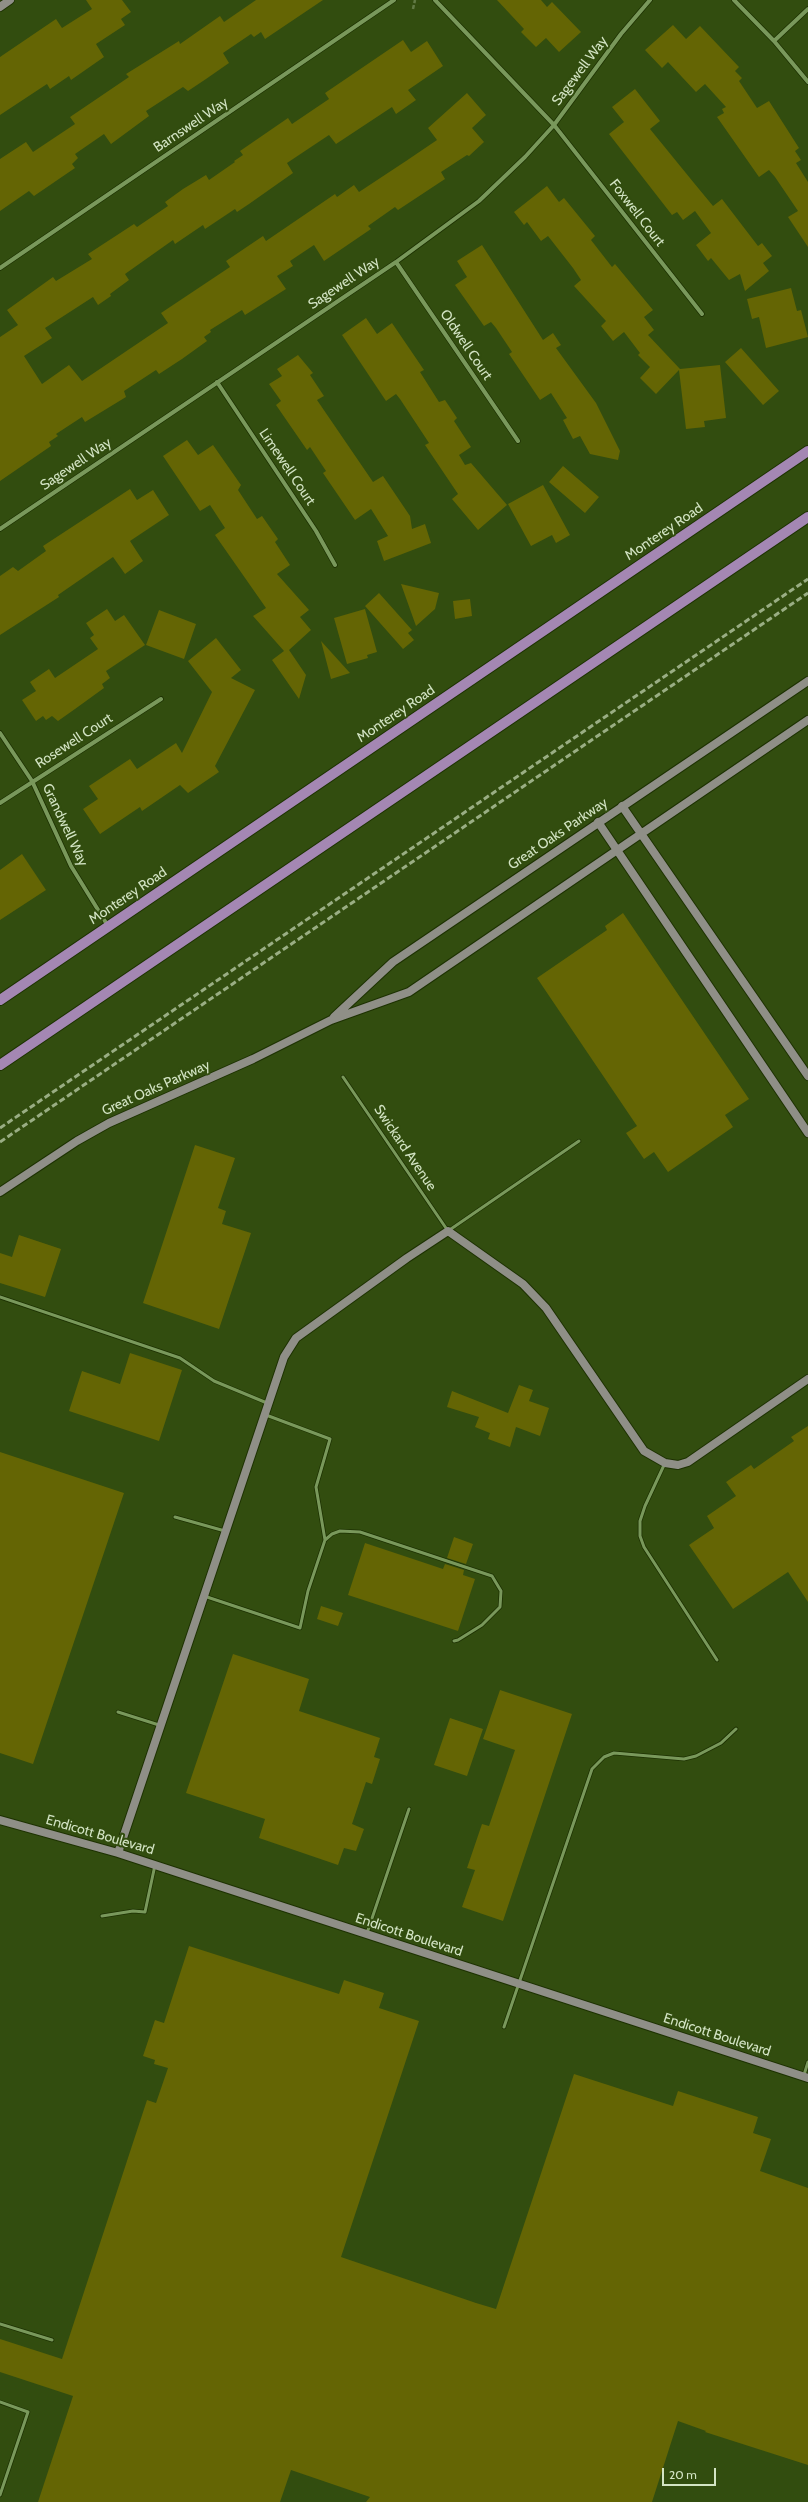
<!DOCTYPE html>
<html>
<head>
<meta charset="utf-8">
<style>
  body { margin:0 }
  #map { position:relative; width:808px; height:2502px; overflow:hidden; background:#324d0f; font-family:Cabin,sans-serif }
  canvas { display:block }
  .scale { position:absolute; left:662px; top:2468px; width:54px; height:18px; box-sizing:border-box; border:2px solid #d3e4c4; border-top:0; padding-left:5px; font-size:12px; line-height:14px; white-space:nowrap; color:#d3e4c4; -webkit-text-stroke:3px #324d0f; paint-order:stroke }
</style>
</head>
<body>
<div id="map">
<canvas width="808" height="2502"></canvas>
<div class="scale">20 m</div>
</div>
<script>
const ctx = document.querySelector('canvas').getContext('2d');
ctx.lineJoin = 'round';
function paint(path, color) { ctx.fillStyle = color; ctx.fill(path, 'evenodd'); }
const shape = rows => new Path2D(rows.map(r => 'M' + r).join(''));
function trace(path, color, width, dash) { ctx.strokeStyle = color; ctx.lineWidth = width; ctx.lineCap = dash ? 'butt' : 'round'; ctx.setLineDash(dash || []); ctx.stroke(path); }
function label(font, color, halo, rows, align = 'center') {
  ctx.font = font + ' Cabin,sans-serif'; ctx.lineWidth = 4; ctx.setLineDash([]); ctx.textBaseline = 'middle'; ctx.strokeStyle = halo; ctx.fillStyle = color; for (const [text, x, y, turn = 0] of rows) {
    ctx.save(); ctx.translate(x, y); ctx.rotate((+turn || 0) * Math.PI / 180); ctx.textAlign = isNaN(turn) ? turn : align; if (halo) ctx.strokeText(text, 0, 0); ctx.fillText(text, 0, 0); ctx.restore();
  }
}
paint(shape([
  [86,0,122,0,131,12,121,19,125,25,96,44,104,57,71,80,69,76,50,89,47,84,0,115,0,57,56,19,62,28,92,9],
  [256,0,323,0,265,39,261,32,254,37,251,34,223,53,229,63,206,79,188,91,183,87,146,111,149,116,111,144,104,134,75,154,78,158,72,164,75,168,34,196,29,191,0,211,0,159,26,142,33,152,75,124,70,117,129,77,126,74,179,41,180,44,220,16,224,22],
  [497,0,541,0,547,7,552,2,581,32,559,52,546,38,536,47,521,32,524,29],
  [673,25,686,39,700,26,739,67,735,71,742,78,739,81,757,108,769,101,799,148,795,151,801,160,796,163,808,182,808,247,788,217,798,211,775,177,769,170,759,177,717,117,724,113,722,109,726,107,705,84,696,92,668,62,662,68,645,50],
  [403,40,411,52,427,41,443,66,408,90,416,100,396,114,392,107,336,144,329,135,287,163,293,173,249,204,237,212,235,209,205,229,203,225,175,244,173,240,125,274,129,280,110,294,111,296,98,305,93,297,45,328,52,338,24,356,42,384,69,365,82,381,168,323,161,313,230,267,226,261,263,236,266,241,335,194,337,197,354,185,359,192,406,161,437,140,428,128,467,93,486,115,472,128,484,142,469,156,467,155,441,172,445,179,398,210,395,207,368,226,371,229,324,261,314,245,290,261,293,266,277,276,286,289,245,315,242,310,210,330,211,332,204,337,207,341,182,359,159,374,156,370,124,391,126,397,85,422,82,417,56,434,58,436,49,442,51,446,0,481,0,337,18,325,7,310,53,277,56,281,92,259,88,254,134,224,137,227,168,206,165,202,183,189,206,175,209,180,235,162,234,161,243,155,240,151,288,118,292,124,329,99,325,93],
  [635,89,660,121,650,129,694,183,713,206,722,199,758,246,762,243,772,256,763,263,769,271,745,291,740,274,729,280,711,258,708,261,696,245,711,233,695,211,683,220,677,212,672,215,609,134,624,122,612,107],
  [547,186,559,202,564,198,595,236,591,240,612,267,615,264,653,310,644,317,654,330,648,335,680,369,720,365,726,418,704,421,705,427,686,429,679,370,656,394,640,378,650,367,638,355,640,353,624,332,613,341,601,326,606,321,574,286,581,280,573,268,548,236,541,241,527,222,524,225,514,212],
  [482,245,543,340,553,333,561,345,556,348,596,403,620,451,618,460,590,454,580,436,573,439,563,420,567,418,551,393,540,400,509,354,512,352,496,328,491,322,484,326,455,285,467,277,457,261],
  [791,288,797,311,801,310,808,337,766,348,759,317,752,319,747,299],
  [366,318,377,334,392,323,424,370,420,372,439,402,445,400,457,418,454,421,471,447,459,455,465,465,471,463,507,505,478,530,452,499,458,494,425,445,429,443,400,399,396,394,386,401,342,335],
  [741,348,779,391,763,405,725,362],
  [298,355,313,373,310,375,324,396,317,400,373,482,383,476,410,516,412,529,425,524,431,543,384,561,377,541,388,536,371,509,355,520,323,473,326,471,310,447,307,450,276,405,281,401,269,384,282,376,277,369],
  [187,440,198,455,213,445,241,485,238,490,257,519,262,516,278,539,275,542,290,565,277,574,309,610,300,617,311,630,289,650,306,675,299,699,272,660,284,651,253,616,266,608,215,535,225,528,210,505,200,511,163,456],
  [563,466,599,497,585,513,549,482],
  [543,485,570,535,556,543,552,535,531,546,508,504],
  [130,489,137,500,153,490,169,515,130,541,143,561,125,574,113,557,58,595,59,597,0,635,0,576,13,567,18,571,46,551,43,546],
  [401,584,439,593,435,609,416,626],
  [379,593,412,630,408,633,414,640,403,649,365,606],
  [470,599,472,616,455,619,453,601],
  [107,609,115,621,124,615,145,645,106,671,110,678,102,684,104,688,75,709,58,721,52,716,46,720,43,716,36,721,22,700,36,691,30,682,49,669,55,678,98,649,90,638,94,635,86,623],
  [365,609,377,652,367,655,368,658,347,664,334,618],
  [159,610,196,624,184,659,146,645],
  [216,638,241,670,231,678,255,690,215,766,219,772,188,793,180,785,142,811,140,807,100,834,83,809,98,799,89,786,130,759,137,769,176,743,182,753,212,692,188,661],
  [321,641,350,673,331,679],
  [22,854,46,890,0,920,0,870],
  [623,913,749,1099,725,1115,733,1127,668,1172,654,1152,644,1159,626,1133,637,1126,537,978,607,930,605,926],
  [195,1145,235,1158,218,1208,226,1211,222,1224,251,1233,219,1329,143,1303],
  [19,1235,61,1249,45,1297,0,1283,0,1253,12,1257],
  [130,1353,182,1370,159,1441,69,1411,82,1371,120,1384],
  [519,1385,533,1390,529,1401,549,1408,540,1436,516,1427,510,1447,488,1439,490,1433,475,1427,479,1417,447,1407,452,1391,508,1413],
  [808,1426,808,1602,788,1572,733,1609,689,1545,714,1528,707,1516,736,1496,726,1482,751,1465,754,1469,794,1441,791,1437],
  [0,1452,124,1493,33,1764,0,1753],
  [454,1537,473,1544,466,1564,447,1558],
  [365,1543,443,1569,445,1564,464,1570,463,1575,475,1579,458,1631,348,1595],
  [321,1606,343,1613,338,1626,317,1619],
  [233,1654,309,1679,299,1711,380,1738,374,1757,380,1759,372,1784,366,1782,352,1824,364,1829,356,1851,344,1848,338,1865,259,1838,265,1819,186,1793],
  [500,1690,572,1714,503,1921,462,1907,475,1870,467,1868,482,1824,489,1826,515,1750,483,1739],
  [450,1718,483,1729,467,1776,434,1765],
  [189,1946,339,1994,344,1980,384,1993,379,2008,419,2021,341,2257,476,2303,496,2309,574,2074,673,2106,678,2091,758,2117,753,2133,771,2139,760,2171,808,2188,808,2465,705,2432,706,2431,678,2421,652,2502,366,2502,370,2497,291,2470,280,2502,38,2502,73,2396,0,2372,0,2339,62,2359,147,2100,156,2103,168,2068,154,2064,155,2060,143,2056,155,2020,164,2023]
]), '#646504');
const lane = shape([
  [343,1077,448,1231,579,1141],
  [0,1297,180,1358,214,1381,267,1403],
  [266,1415,330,1439,316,1487,325,1540],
  [665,1463,645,1506,640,1521,640,1536,644,1547,717,1660],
  [175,1517,225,1531],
  [204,1596,300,1628,308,1591,325,1540,332,1534,340,1531,360,1532,492,1576,501,1591,500,1607,482,1625,458,1640,454,1641],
  [118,1712,159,1725],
  [102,1916,133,1911,145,1912,155,1865],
  [367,1933,409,1809],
  [504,2027,592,1769,604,1757,614,1753,684,1759,696,1756,721,1743,736,1729],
  [804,2075,808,2062],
  [0,2324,52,2340],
  [0,2402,28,2412,0,2495]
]);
const street = shape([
  [435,0,554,125,702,314],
  [734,0,774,41,808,82],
  [774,41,808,9],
  [396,262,518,441],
  [0,268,394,0],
  [217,382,316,531,335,565],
  [0,529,396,262,479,201,525,157,554,125,621,34,650,0],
  [0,733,32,781,71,866,108,926],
  [0,803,161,699]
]);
const secondary = shape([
  [0,7,10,0],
  [622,806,808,1076],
  [598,822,808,1133],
  [334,1017,393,962,808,681],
  [0,1192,77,1141,109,1123,253,1059,331,1020,409,992,808,720],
  [0,1820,118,1853,808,2078],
  [118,1853,284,1357,296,1338,407,1258,448,1231,523,1284,546,1308,644,1451,665,1463,678,1465,688,1462,808,1379]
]);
const primary = shape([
  [0,1000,808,451],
  [0,1065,808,517]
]);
trace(lane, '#1d3102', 4.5);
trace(street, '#1d3102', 5.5);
trace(secondary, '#1d3102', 10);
trace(primary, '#1d3102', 12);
trace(shape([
  [413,9,415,0]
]), '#627a45', 2.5, [4, 2]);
trace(lane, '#79985b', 3);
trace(street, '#79985b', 4);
trace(secondary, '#8f8f87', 8);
trace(primary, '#a487b3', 10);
trace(shape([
  [0,1128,808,579],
  [0,1142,808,593]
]), '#9aae84', 3, [6, 3]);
label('14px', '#d3e4c4', '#324d0f', [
  ["Sagewell Way",580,71,-53],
  ["Barnswell Way",191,125,-34],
  ["Foxwell Court",637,213,52],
  ["Sagewell Way",344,283,-34],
  ["Oldwell Court",466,345,56],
  ["Sagewell Way",76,464,-34],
  ["Limewell Court",287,467,56],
  ["Monterey Road",664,532,-34],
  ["Monterey Road",396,714,-34],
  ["Rosewell Court",74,741,-33],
  ["Grandwell Way",65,825,65],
  ["Great Oaks Parkway",558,834,-34],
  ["Monterey Road",128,896,-34],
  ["Great Oaks Parkway",156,1088,-24],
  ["Swickard Avenue",405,1148,56],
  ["Endicott Boulevard",100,1835,16],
  ["Endicott Boulevard",409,1935,18],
  ["Endicott Boulevard",717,2035,18]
]);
</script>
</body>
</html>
